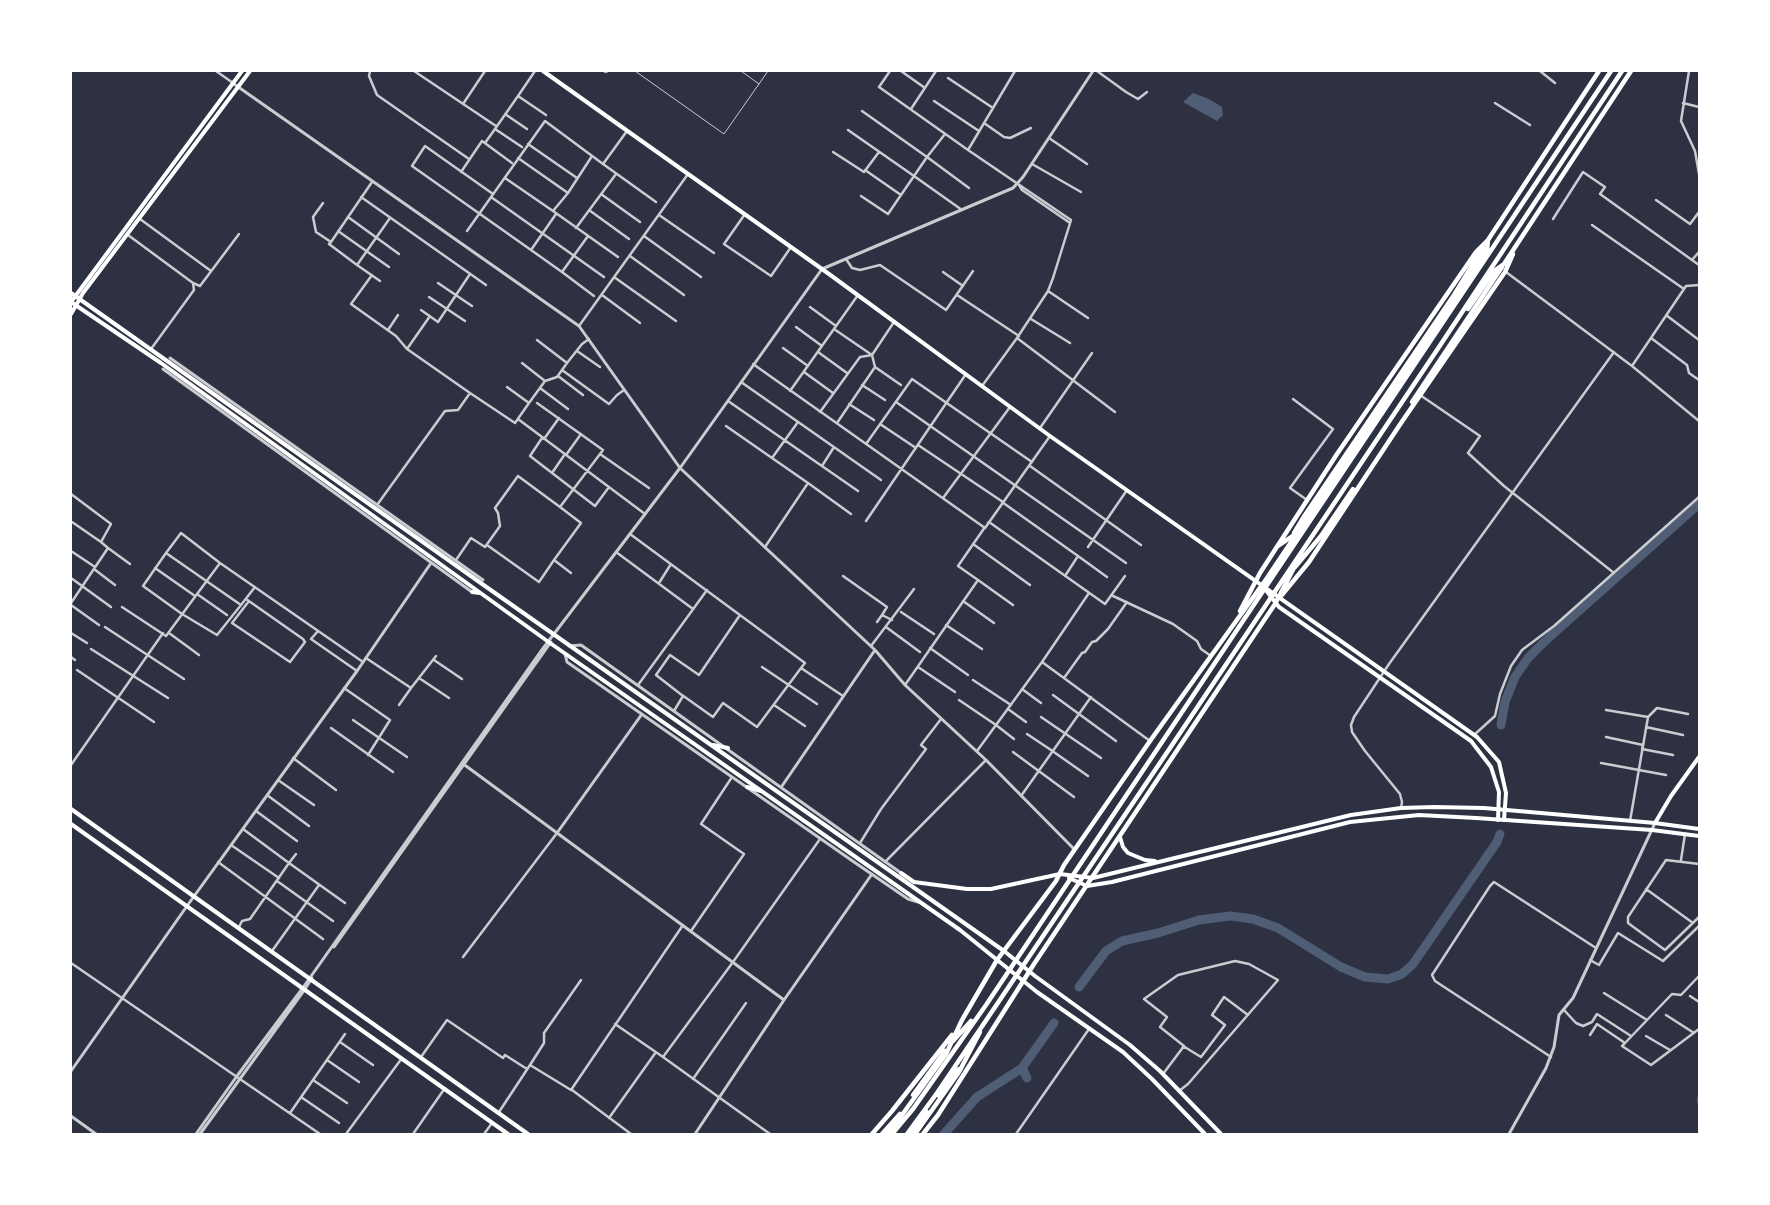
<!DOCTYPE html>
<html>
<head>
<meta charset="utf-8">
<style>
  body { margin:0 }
  #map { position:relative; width:1770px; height:1205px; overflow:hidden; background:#2d3142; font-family:Spectral,serif }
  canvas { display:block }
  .frame { position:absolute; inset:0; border:72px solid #fff; pointer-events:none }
</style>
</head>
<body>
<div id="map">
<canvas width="1770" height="1205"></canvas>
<div class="frame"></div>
</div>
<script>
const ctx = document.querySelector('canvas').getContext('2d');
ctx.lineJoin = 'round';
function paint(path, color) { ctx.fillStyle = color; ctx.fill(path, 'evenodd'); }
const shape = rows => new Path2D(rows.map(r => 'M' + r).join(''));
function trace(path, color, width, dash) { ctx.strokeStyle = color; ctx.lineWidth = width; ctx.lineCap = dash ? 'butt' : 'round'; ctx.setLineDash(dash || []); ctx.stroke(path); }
paint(shape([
  [1193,93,1209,99,1222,107,1223,115,1217,121,1183,102]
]), '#4f5d75');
trace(shape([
  [1501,725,1505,702,1515,677,1528,658,1544,642,1699,504],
  [1079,987,1106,951,1122,941,1158,933,1199,920,1230,916,1253,919,1278,928,1341,967,1365,977,1388,979,1402,974,1413,964,1497,842,1500,834],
  [1022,1068,1027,1078],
  [944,1134,977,1097,1022,1068,1054,1023]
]), '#4f5d75', 9);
trace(shape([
  [603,71,605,73,610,71],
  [635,71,724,134,768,71],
  [741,71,759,84]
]), '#caccd0', 1);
trace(shape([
  [216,71,233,83],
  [370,71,369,76,377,95,469,159],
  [414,71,496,126],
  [890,71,879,87,968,150,1071,220,1053,278,1048,291,1017,338,982,386],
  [901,71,925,88],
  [1097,71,1126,92,1138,99,1147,92],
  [1540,71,1555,83],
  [1689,71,1681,121,1695,151,1699,174],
  [948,78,993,108],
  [518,96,535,71],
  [934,101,979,131],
  [1495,103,1530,125],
  [1683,103,1699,107],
  [463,104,485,71],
  [911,109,936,71],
  [862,111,927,157,945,134],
  [505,114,527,129],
  [984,123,1004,137,1010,138,1031,128],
  [495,129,518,96,546,115],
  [848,130,914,176,927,157,969,188],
  [627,131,603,164,656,202],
  [1049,138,1087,164],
  [485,143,495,129,522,147],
  [528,144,577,178],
  [968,150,1015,71],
  [833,152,864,172,879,152],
  [518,158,568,193],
  [1032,164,1081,192],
  [865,170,901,195,914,176,962,210],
  [461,172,482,141,512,163],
  [505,178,553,211,568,193,592,156],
  [1019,185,1022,190,1070,223],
  [493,194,425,146,412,166,531,250,556,214],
  [601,194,640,222],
  [861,196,888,214,901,195],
  [361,197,486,285],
  [491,197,604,277],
  [1656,200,1690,224,1699,212],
  [323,203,313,217,316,232,331,242,372,182],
  [589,210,629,239],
  [553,211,618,257],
  [745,214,724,244,771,276,791,247],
  [659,215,714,253],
  [348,217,399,254],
  [140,219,211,271],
  [1553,219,1583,172,1605,187,1600,194,1692,260,1699,252],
  [1592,225,1684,289],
  [576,228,616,174],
  [338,231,389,267],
  [467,231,545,121,603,164],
  [128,235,193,283,200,286,239,234],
  [644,236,701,277],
  [331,242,329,244,357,265,390,218],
  [531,250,562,272,588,236],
  [630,256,684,295],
  [846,259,852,268,860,270,880,265,946,310,973,271],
  [1692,260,1699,265],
  [357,265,380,281],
  [562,272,594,296],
  [943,272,963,286],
  [1506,272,1632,366,1699,421],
  [372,275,351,304,396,336,407,349,470,393,458,410,445,411,377,505],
  [614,277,676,321],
  [438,283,472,306],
  [1048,291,1088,318],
  [602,295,640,323],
  [957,295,1019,336],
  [429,297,465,321],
  [810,307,836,326],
  [421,310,438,322,470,274],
  [1666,315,1699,340],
  [1031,319,1070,343],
  [579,326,688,174],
  [796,327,822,346],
  [834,329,872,355,875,367,837,423],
  [388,330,398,315],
  [1017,338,1115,412],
  [1651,338,1687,365,1689,373,1699,380],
  [537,340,567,363,557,377,545,381],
  [783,348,808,366],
  [151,349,194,290,193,283],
  [407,349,430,316],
  [577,351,600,367],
  [818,352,847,373],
  [522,363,545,381,529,403],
  [567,363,582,344,589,339],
  [753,364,985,528,1050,436],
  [1632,366,1686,286,1699,285],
  [875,367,901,385],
  [562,370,609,404,617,395,624,390],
  [804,372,833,393],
  [558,376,583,395],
  [741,382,881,480],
  [862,385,885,400],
  [540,388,568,409],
  [790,391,858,295],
  [470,393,515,423,529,403,507,387],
  [1420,395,1480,436,1468,453,1504,486,1614,573],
  [1293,399,1333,429,1290,488,1307,500],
  [728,401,858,491],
  [896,402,1126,563],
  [537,403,603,450,600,454,649,488],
  [849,404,874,420],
  [820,412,860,357,872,355,894,322],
  [518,419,645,514],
  [880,424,916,448],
  [726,426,772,458,798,422],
  [1040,428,1092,353],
  [542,438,530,456,595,506,609,487],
  [544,439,559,418],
  [866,444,912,379,1032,462],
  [918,445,1003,502],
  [566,455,581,434],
  [772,458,808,483],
  [822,466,834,447],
  [1030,466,1141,545],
  [552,473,565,454],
  [71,494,111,524,101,542,108,548,71,603],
  [943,498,1010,407],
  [1002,502,1078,556],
  [866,521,966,374],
  [72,522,101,542],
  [988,523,989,522,1105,604,1125,576],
  [630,534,805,663,801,668,843,696],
  [973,544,1030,585],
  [487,545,539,582,554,560,571,573],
  [765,547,808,483,851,514],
  [1088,547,1127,490],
  [108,548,130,564],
  [71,551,95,567],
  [616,552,693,609],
  [166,553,241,605,217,635,182,614,143,586,166,553,181,533,220,563,363,662],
  [456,560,471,538,485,547,500,526,498,513,495,508,518,476,560,507],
  [554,560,581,523,560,507,600,454],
  [155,568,195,596],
  [94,569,115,585],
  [843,576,887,607,882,615],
  [1065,576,1078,556,1107,577],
  [71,578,111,607],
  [978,580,1013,605],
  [659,583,671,564],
  [197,594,227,615],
  [1111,595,1173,624,1197,641,1201,649,1211,656],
  [246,599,303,639,305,642,290,662,232,623,249,601],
  [963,601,994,623],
  [71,605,99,625],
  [241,605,255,587],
  [122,607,166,636,220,563],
  [901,612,934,634],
  [877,622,882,615,892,620],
  [946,625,982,649],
  [105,627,184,679],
  [886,627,920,652],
  [318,631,311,639,357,671],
  [71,633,87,643],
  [169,633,199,655],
  [871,646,914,589],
  [930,648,968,675],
  [91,649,168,698],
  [71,657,75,660],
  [366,658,411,688,436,656],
  [434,660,462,679],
  [1042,662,1150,741],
  [762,667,817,704],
  [918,667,955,692],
  [77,670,154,722],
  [419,678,449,698],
  [1064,678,1082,653,1085,652,1092,642,1096,641,1108,629,1127,602],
  [973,680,1011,705],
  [638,685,707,590],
  [905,685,978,580,958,566,985,527],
  [344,688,390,720,368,755],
  [1022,689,1041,703],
  [682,695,713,717,723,703,757,727,801,668],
  [1053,695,1116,741],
  [959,700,996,725,1014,739],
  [399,705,411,688],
  [774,705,805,726],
  [1008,709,1026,722],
  [1606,710,1648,717],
  [674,711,683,696,656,675,670,655,699,675,740,615],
  [1041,717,1101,758],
  [353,720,407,757],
  [1646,727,1683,735],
  [331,728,393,772],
  [1027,734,1051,750],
  [1474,735,1495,716,1500,694,1511,666,1522,650,1554,626,1699,497],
  [1606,737,1643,745,1642,749,1673,755],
  [1051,750,1088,776],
  [977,751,1042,662,1089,593],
  [1013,752,1074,797],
  [293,758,336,790],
  [1601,763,1666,775],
  [71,765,163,633],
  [278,780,314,805],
  [267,795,309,826],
  [1021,796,1091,697],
  [1401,808,1402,802,1400,794,1365,751,1352,732,1351,725,1354,717,1389,664,1614,352],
  [256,811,297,841],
  [1630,821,1648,717,1657,708,1688,714],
  [860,843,881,809,926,749,921,745,941,719],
  [231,845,279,878],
  [296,854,289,863,345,903],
  [1681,860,1685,834],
  [886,861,986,760],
  [218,862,323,939],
  [1699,864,1666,860,1628,917,1628,923,1665,950,1699,917],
  [277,881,333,921],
  [1646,889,1693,923],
  [239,927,242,921,250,919,289,863,243,829],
  [691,931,744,854,701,824,732,777],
  [272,951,319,885],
  [463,957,557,833],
  [1590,960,1599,965,1618,933,1663,961,1699,926],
  [71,963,320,1134],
  [1604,993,1647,1020],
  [1690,996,1699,1002],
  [1564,1010,1576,1023,1583,1026,1592,1022,1597,1014,1631,1036],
  [1666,1015,1694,1033],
  [615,1024,663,1057,770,1134],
  [1590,1035,1597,1024,1625,1043,1622,1046,1651,1065,1699,1029],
  [1646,1036,1670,1050],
  [340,1042,373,1065],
  [1625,1043,1672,994,1681,995,1699,976],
  [1183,1046,1201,1057,1225,1025,1212,1015,1224,997,1248,1015],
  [421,1057,447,1020,503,1058,505,1055,527,1069],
  [663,1057,733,962,820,839],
  [1551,1057,1435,981,1432,975,1490,886,1494,882,1596,948],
  [327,1060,359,1082],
  [530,1065,544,1043,544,1033,581,980],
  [1163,1074,1184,1046,1160,1027,1167,1017,1144,999,1178,975,1235,961,1249,964,1278,980,1188,1084,1179,1091],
  [693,1079,746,1003],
  [313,1080,347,1103],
  [572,1090,631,1134],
  [301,1097,339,1123],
  [1699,1097,1699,1103],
  [499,1112,530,1065,571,1090,683,925],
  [290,1113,345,1034],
  [609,1118,656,1052],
  [346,1134,402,1058],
  [413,1134,445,1088],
  [484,1134,492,1123],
  [1016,1134,1089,1029]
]), '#caccd0', 2.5);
trace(shape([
  [234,84,579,326,680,468,875,650,905,685,986,760,1073,848,1074,851],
  [170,358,483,580],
  [163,369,472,592],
  [569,646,581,645,901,873],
  [565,654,567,662,854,862,908,899,918,902],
  [462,763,784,1000],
  [782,786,875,650],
  [557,833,642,714],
  [334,947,551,642],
  [71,1071,187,906,357,671,431,563],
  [71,1116,96,1134],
  [196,1134,237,1076,302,989,541,651,680,468,822,269,1013,188,1023,177,1093,71],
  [200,1134,305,989,312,978],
  [695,1134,784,1000,872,874],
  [1509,1134,1546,1068,1554,1047,1559,1015,1573,998,1655,823]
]), '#caccd0', 3);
trace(shape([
  [543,71,829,274,1050,436,1477,737,1499,762,1506,793,1504,820],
  [71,302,242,71],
  [71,314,83,293,250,71],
  [1265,589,1279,607,1471,741,1491,767,1499,792,1498,820],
  [71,809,528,1134],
  [1655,823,1671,796,1699,757],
  [71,824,508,1134]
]), '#fff', 4);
trace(shape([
  [71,293,485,586,1004,951,1035,976,1130,1045,1160,1071,1221,1134],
  [71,302,161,363,550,643,960,930,1037,992,1123,1052,1152,1079,1205,1134],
  [472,592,480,593],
  [713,745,728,748],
  [747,787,761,791],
  [1120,837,1123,847,1128,853,1145,860,1155,861],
  [901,873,914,882,967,889,991,889,1060,874,1093,878,1351,815,1401,808,1434,807,1484,808,1655,823,1699,829],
  [1069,878,1087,886,1112,882,1350,822,1419,815,1476,818,1652,830,1699,836]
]), '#fff', 4);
trace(shape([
  [1468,309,1494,271,1504,264,1631,71],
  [1412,402,1502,267],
  [1294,533,1305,515,1454,295,1483,248],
  [1278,546,1294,535],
  [1295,567,1321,536,1353,489],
  [1281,596,1309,562,1401,423,1505,272,1513,254],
  [1240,611,1260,573,1337,454,1476,252,1488,240,1599,71],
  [953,1041,971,1021],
  [913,1095,945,1051],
  [939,1096,957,1070,960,1069],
  [872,1134,892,1111,952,1035],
  [882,1134,900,1114],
  [887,1134,894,1126,946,1054,962,1020,997,960,1056,881,1064,865,1150,741,1267,578,1487,250,1488,240],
  [892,1134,913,1109,986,1005,1611,71],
  [907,1134,937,1093,1170,748,1439,347,1622,71],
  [911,1134,927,1112],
  [915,1134,959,1072,980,1032],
  [923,1134,938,1115,1034,964,1275,604,1296,564]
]), '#fff', 4.5);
</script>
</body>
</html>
